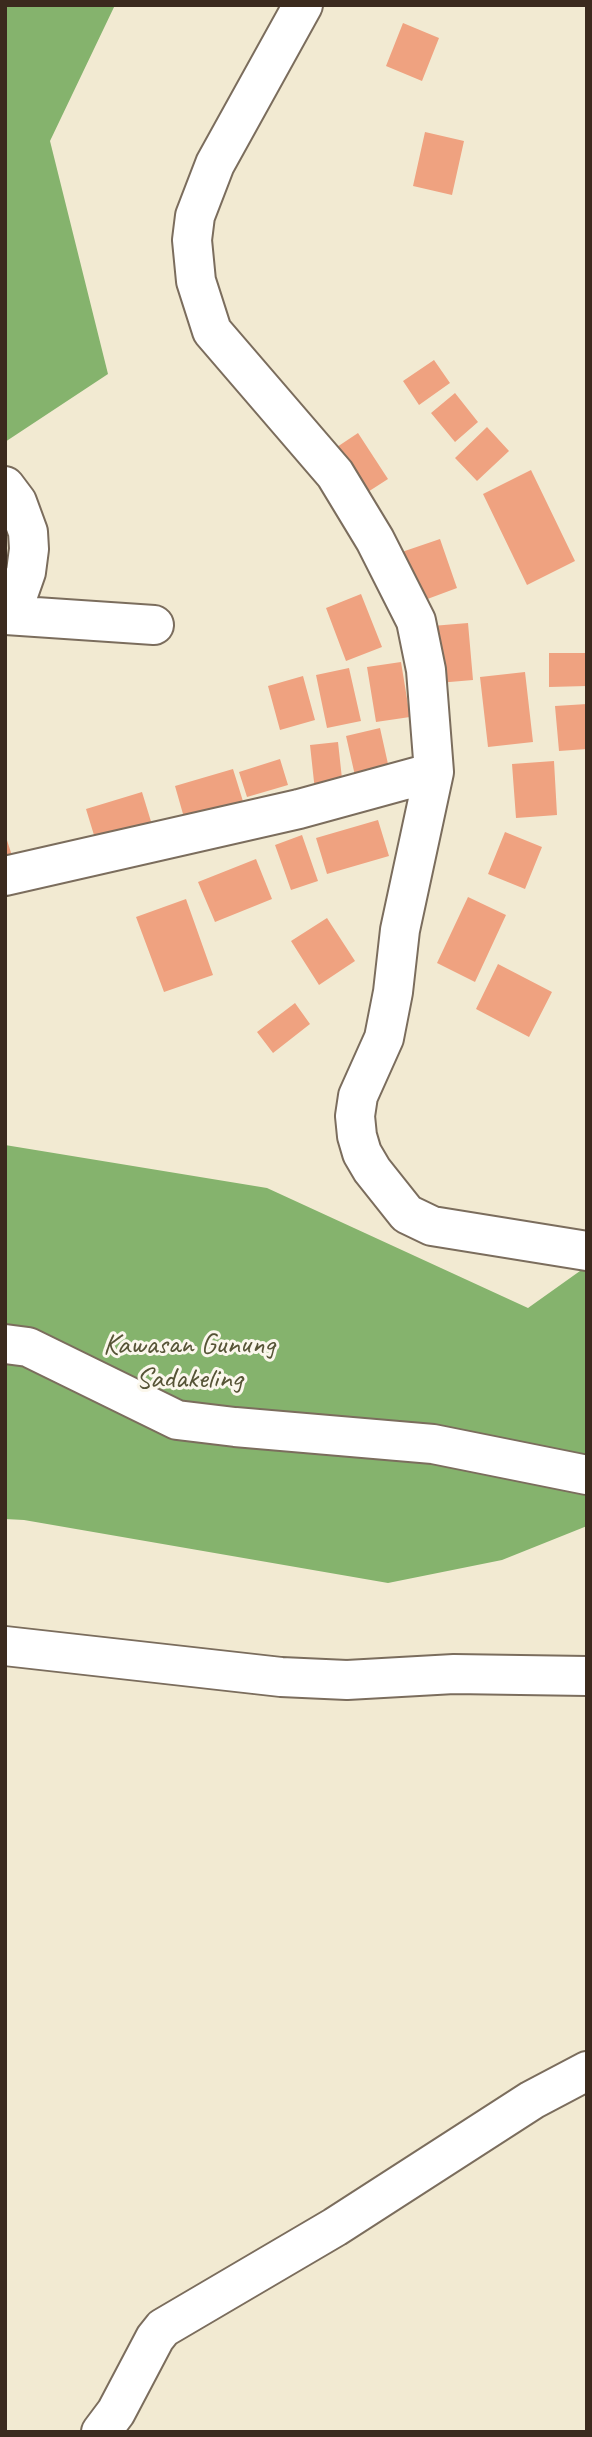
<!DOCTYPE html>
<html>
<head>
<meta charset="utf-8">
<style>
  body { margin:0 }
  #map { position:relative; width:592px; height:2437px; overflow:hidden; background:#f2ead2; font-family:Caveat,sans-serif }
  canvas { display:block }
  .frame { position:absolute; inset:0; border:7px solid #3b2a1e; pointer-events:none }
</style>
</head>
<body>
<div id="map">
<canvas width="592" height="2437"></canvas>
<div class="frame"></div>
</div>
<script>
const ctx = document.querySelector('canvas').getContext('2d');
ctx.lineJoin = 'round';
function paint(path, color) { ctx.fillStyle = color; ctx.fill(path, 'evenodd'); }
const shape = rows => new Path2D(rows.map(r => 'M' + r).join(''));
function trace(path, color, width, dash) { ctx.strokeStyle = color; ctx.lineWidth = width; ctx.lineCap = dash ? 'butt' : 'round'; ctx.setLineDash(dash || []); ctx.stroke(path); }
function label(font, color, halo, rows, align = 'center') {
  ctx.font = font + ' Caveat,sans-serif'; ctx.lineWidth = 6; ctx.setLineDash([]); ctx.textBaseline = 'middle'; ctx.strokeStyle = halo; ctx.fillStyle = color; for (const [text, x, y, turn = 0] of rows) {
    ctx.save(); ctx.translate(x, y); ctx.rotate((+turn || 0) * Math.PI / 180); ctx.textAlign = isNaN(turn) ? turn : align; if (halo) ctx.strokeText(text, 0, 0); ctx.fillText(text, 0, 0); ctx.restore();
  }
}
paint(shape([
  [5,5,115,5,50,141,108,374,5,442],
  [5,1145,267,1188,528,1308,587,1266,587,1526,502,1560,388,1583,24,1520,5,1519]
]), '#85b36d');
paint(shape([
  [403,23,439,38,422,81,386,66],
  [425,132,464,141,452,195,413,186],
  [434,360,450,383,419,405,403,381],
  [455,393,478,422,455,442,431,413],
  [487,427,509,451,477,481,455,458],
  [358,433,388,479,360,497,331,451],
  [531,470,575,561,527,585,483,494],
  [440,539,457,588,414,604,396,554],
  [361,594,382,647,346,661,326,608],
  [468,623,473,680,438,683,432,626],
  [549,653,587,653,587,686,549,687],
  [401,662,410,717,376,722,367,667],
  [349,668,361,721,327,728,316,675],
  [525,672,533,742,488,747,480,677],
  [303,676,315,720,280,730,268,686],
  [587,704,587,749,559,751,555,706],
  [380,728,390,773,356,780,346,736],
  [338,742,343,788,315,791,310,745],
  [280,759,288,785,247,797,239,772],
  [554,761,557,815,516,818,512,764],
  [233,769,246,811,187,828,175,786],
  [142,792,153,828,97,845,86,809],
  [378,820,389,856,327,874,316,838],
  [505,832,542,847,525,889,488,874],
  [5,834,15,865,5,868],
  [302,835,318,881,291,890,275,845],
  [256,859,272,899,215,922,198,882],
  [468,897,506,915,475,982,437,963],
  [186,899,213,975,164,992,136,917],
  [327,918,355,961,319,985,291,941],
  [498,964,552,992,529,1037,476,1009],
  [295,1003,310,1024,273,1053,257,1032]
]), '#efa280');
const minor = shape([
  [303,5,215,164,195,216,192,240,196,281,212,331,335,474,375,540,416,621,426,670,434,772,400,930,393,992,384,1038,358,1096,355,1116,357,1136,362,1153,372,1170,407,1214,432,1226,587,1251],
  [5,486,17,502,28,532,29,549,26,572,19,592,5,615],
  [6,615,154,625],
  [5,876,299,809,434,772],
  [5,1344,28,1347,177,1420,235,1427,433,1444,587,1475],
  [5,1646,281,1677,347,1680,454,1674,587,1676],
  [101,2432,116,2412,155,2338,163,2328,335,2227,532,2100,587,2071]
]);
trace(minor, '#7b6d5d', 42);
trace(minor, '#fff', 38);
label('30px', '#565436', '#fbf7ec', [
  ["Kawasan Gunung",189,1345],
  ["Sadakeling",189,1379]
]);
</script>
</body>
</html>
